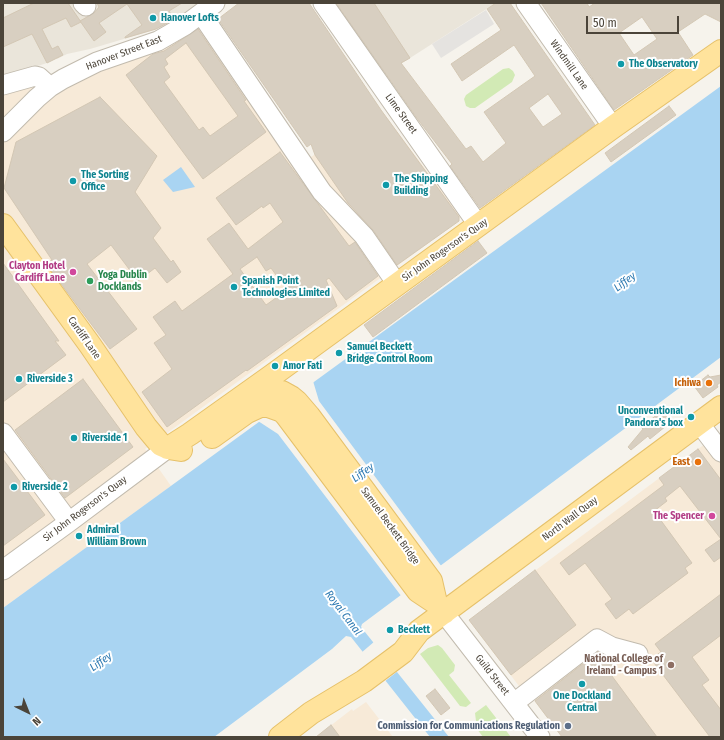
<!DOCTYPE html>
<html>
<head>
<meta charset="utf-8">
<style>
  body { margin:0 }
  #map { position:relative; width:724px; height:740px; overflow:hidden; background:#f6f3ec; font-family:"Fira Sans Condensed",sans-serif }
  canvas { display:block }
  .frame { position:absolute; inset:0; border:4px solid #4b4439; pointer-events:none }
  .north { position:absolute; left:8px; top:692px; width:40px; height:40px; -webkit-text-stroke:3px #fff; paint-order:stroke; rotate:137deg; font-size:11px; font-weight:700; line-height:16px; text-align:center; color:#4b4439 }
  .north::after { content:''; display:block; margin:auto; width:14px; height:18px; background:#4b4439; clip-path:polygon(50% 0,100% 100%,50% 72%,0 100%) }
  .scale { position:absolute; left:586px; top:16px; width:93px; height:18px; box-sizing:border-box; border:2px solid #4b4439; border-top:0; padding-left:5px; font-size:12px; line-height:14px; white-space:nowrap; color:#4b4439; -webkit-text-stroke:3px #fff; paint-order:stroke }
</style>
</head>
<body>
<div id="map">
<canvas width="724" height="740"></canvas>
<div class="frame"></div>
<div class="north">N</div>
<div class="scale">50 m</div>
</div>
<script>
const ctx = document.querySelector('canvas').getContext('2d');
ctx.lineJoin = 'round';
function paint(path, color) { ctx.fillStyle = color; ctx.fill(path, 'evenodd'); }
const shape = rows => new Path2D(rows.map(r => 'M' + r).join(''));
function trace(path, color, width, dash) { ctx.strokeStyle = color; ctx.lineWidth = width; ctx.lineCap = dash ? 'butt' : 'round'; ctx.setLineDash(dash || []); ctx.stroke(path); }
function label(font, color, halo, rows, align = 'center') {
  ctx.font = font + ' "Fira Sans Condensed",sans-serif'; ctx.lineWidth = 4; ctx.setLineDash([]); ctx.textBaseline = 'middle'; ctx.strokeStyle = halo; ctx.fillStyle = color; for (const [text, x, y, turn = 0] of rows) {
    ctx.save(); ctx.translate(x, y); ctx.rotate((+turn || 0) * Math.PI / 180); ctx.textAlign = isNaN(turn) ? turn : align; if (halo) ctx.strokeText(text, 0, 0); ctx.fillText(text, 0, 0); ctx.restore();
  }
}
paint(shape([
  [3,3,203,3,171,25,90,49,67,54,57,59,57,58,47,63,3,77],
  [367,3,496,3,385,74,345,17]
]), '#eae5da');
paint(shape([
  [204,18,311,157,381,110,460,215,459,221,145,449,171,486,3,608,3,92,175,34],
  [721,432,721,737,562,737,531,696,528,698,469,620],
  [366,702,393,737,316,737,352,709,353,711]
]), '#f7ead8');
paint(shape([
  [509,68,513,71,515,75,512,82,475,108,470,108,466,106,464,99,466,95,503,69],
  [438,645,442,648,455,665,454,671,449,675,471,703,466,707,460,706,420,654,428,648],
  [486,705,511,737,483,737,477,729,475,713]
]), '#d2eab5');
paint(shape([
  [486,10,494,24,441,58,432,44]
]), '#e5e3e0');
paint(shape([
  [721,86,721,357,362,624,361,627,449,737,430,737,351,637,346,636,332,649,214,737,3,737,3,608],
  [181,167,195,187,173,192,163,180]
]), '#a9d4f2');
paint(shape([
  [313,381,319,401,442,567,402,597,278,434,258,421],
  [375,641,398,671,384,682,361,653]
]), '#f6f3ec');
const building = shape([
  [34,3,68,3,81,22,71,27,66,18,42,29,52,49,58,46,63,55,47,63,32,34,3,47,3,18,34,3],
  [97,3,182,3,169,11,172,16,167,20,169,22,156,29,125,38,125,37,142,25,127,4,99,23,106,32,94,41,80,21,94,13,99,7,97,3],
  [239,3,309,3,381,110,459,217,459,221,397,265,373,230,348,203,315,155,311,144,307,147,218,19,239,3],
  [336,3,374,3,410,58,401,63,466,149,471,146,483,162,506,143,484,112,535,76,514,45,462,81,451,64,501,30,487,9,496,3,510,3,595,125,480,208,450,166,452,164,416,117,336,3],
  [548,94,562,114,543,127,529,108,548,94],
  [541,3,587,3,589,7,595,3,721,3,721,22,705,14,678,32,693,55,614,110,541,3],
  [642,17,657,39,634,55,619,33,642,17],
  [198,29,246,100,244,101,266,132,203,179,126,75,153,54,164,51,198,29],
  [186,43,238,116,210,136,203,127,199,130,164,82,170,77,164,67,168,64,165,59,186,43],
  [100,97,157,156,135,192,161,228,153,238,171,262,173,260,181,272,167,283,155,268,138,281,111,245,87,264,137,329,110,349,46,264,52,260,4,188,16,142,100,97],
  [669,106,676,115,611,162,605,153,669,106],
  [280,152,349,246,355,242,378,276,346,300,329,278,326,280,337,306,247,371,246,370,167,427,142,392,172,369,154,343,166,335,153,317,175,301,182,311,233,274,207,239,229,223,248,249,283,222,270,203,263,208,262,206,236,225,216,198,280,152],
  [257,257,266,271,271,268,287,290,266,305,240,269,257,257],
  [478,241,487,253,373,337,364,325,478,241],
  [3,263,59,341,55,341,66,355,3,402,3,263],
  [708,375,710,377,721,375,721,382,717,385,718,387,703,398,694,386,708,375],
  [83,379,133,447,65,498,15,430,83,379],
  [662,411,671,422,650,439,648,436,631,450,628,447,643,429,641,427,662,411],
  [698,449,721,480,721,539,680,486,665,498,667,501,654,511,692,563,685,568,688,573,633,614,629,609,616,619,605,604,612,599,585,563,569,575,560,563,664,485,659,478,698,449],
  [3,459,45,515,3,546,3,459],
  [721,539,721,557,714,562,705,550,721,539],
  [535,570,576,625,511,675,469,620,535,570],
  [721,594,721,635,692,657,709,680,702,685,721,710,721,737,710,737,651,659,661,652,655,644,721,594],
  [598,652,611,658,617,666,609,672,657,737,562,737,535,701,598,652],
  [435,689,450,708,441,715,426,696,435,689],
  [331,725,340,737,316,737,331,725]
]);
paint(building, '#d8cfc1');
trace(building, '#d3c7b4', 1);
const minor = shape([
  [83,3,86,6],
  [323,3,479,226],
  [526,3,613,127],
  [200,14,204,18,322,192,364,236,397,284],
  [3,85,35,76,39,77,50,87],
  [3,132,37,98,50,87,63,79,97,62,158,41,184,26,215,3],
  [699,423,721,452],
  [3,433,69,522],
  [3,570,69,522,168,448],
  [444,613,540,737],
  [514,703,597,639,612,647,638,654]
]);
const major = shape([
  [3,225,90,345,146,427,161,445,168,448,181,450],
  [248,394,262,390,270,390,282,392,291,397,297,402,309,416,431,581,436,603],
  [212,437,247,412,260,406,268,406,282,411,286,415,418,591,436,603,444,613],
  [168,448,190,434,270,377,613,127,721,51],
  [280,737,311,713,364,681,403,652,419,631,721,407]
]);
trace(minor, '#c2bbae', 21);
trace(major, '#e6c16a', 24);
trace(minor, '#fff', 19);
trace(major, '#ffe39c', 22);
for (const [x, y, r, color] of [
  [153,18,4,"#0f9aa8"],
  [621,64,4,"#0f9aa8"],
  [73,181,4,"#0f9aa8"],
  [386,185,4,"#0f9aa8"],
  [73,272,4,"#d1479c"],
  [90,281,4,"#2e9e5b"],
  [234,287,4,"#0f9aa8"],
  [339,353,4,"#0f9aa8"],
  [275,366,4,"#0f9aa8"],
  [19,379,4,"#0f9aa8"],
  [709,383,4,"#e8710a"],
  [691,417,4,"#0f9aa8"],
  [74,438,4,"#0f9aa8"],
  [698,462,4,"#e8710a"],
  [14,487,4,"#0f9aa8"],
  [712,516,4,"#d1479c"],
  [79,536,4,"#0f9aa8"],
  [390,630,4,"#0f9aa8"],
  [671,665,4,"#8d6e63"],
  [582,684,4,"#0f9aa8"],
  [568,726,4,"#5c6f8a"]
]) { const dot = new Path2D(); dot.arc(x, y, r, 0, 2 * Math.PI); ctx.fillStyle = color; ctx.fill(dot); trace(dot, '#fff', 1.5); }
label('bold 10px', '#0d838f', '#fff', [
  ["Hanover Lofts",161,18],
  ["The Observatory",629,64],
  ["The Sorting",81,175],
  ["Office",81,187],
  ["The Shipping",394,179],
  ["Building",394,191],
  ["Spanish Point",242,281],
  ["Technologies Limited",242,293],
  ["Samuel Beckett",347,347],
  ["Bridge Control Room",347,359],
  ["Amor Fati",283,366],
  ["Riverside 3",27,379],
  ["Unconventional",683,411,"right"],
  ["Pandora's box",683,423,"right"],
  ["Riverside 1",82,438],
  ["Riverside 2",22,487],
  ["Admiral",87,530],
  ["William Brown",87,542],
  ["Beckett",398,630],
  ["One Dockland",582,696,"center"],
  ["Central",582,708,"center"]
], 'left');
label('10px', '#4b4439', '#fff', [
  ["Hanover Street East",124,53,-21],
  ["Windmill Lane",569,65,55],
  ["Lime Street",401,114,54],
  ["Sir John Rogerson's Quay",445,250,-35],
  ["Cardiff Lane",84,338,55],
  ["Sir John Rogerson's Quay",85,509,-37],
  ["North Wall Quay",570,519,-37],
  ["Samuel Beckett Bridge",390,526,54],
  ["Guild Street",492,675,52]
]);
label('bold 10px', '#b23c85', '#fff', [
  ["Clayton Hotel",65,266],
  ["Cardiff Lane",65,278],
  ["The Spencer",704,516]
], 'right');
label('bold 10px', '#27864d', '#fff', [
  ["Yoga Dublin",98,275],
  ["Docklands",98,287]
], 'left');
label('bold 10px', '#c56008', '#fff', [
  ["Ichiwa",701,383],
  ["East",690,462]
], 'right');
label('bold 10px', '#785e54', '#fff', [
  ["National College of",663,659],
  ["Ireland - Campus 1",663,671]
], 'right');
label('bold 10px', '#4e5e75', '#fff', [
  ["Commission for Communications Regulation",560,726]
], 'right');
label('italic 11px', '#2e7ab2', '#fff', [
  ["Liffey",625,282,-37],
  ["Liffey",363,473,-36],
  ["Royal Canal",343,613,53],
  ["Liffey",101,662,-36]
]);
</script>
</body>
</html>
